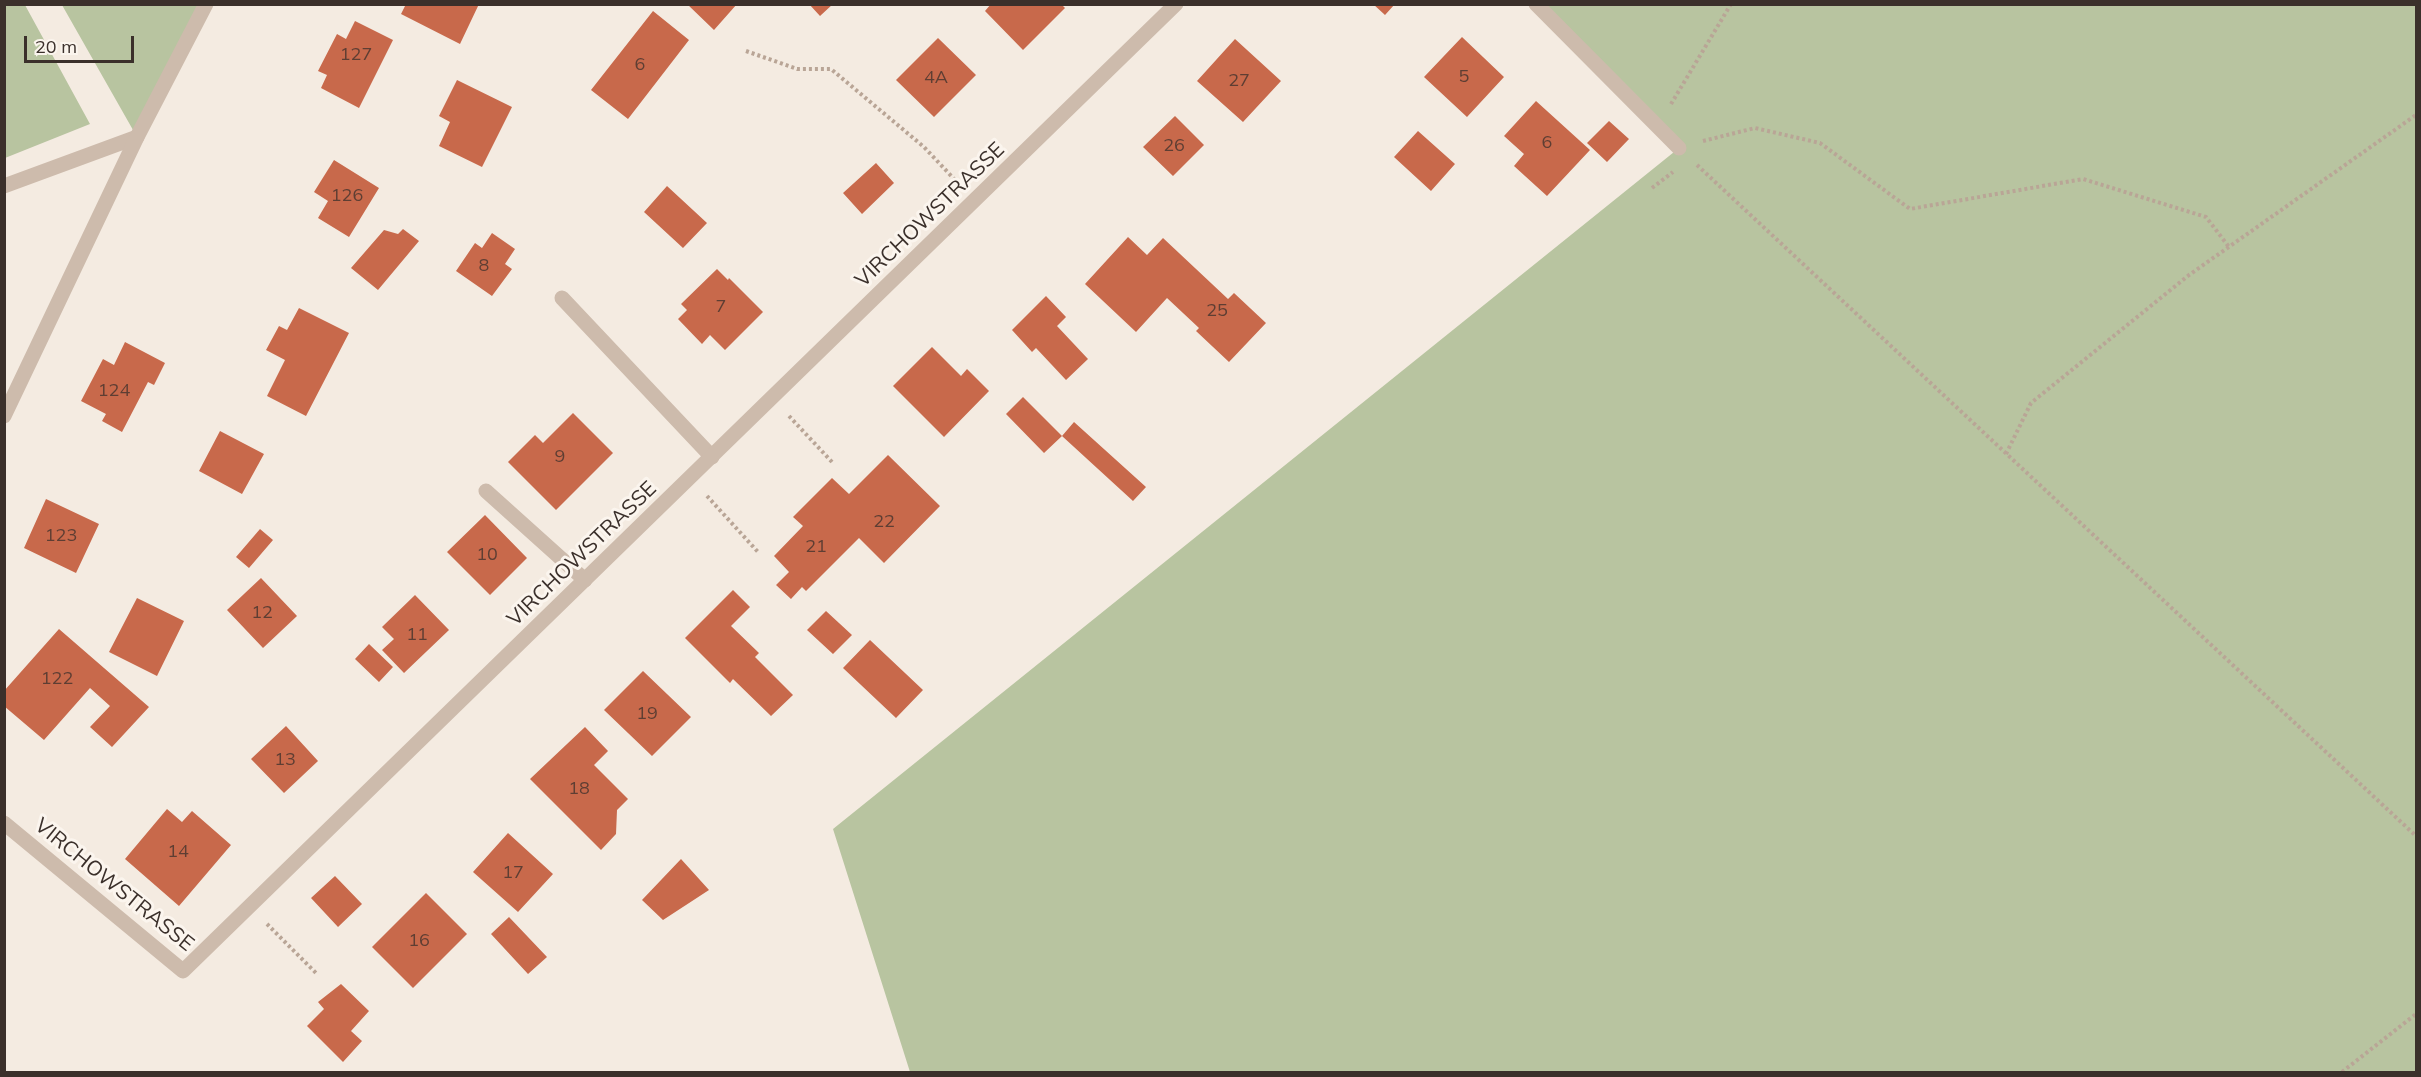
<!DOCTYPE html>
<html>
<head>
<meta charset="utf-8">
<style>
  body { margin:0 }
  #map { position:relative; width:2421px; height:1077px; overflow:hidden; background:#f4ebe1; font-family:Mulish,sans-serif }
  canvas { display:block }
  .frame { position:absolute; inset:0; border:6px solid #3b302b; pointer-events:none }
  .scale { position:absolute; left:24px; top:36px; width:110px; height:27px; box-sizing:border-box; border:3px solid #3b302b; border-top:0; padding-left:8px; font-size:18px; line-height:21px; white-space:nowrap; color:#3b302b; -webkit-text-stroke:4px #fbf5ee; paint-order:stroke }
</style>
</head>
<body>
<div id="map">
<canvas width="2421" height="1077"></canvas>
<div class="frame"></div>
<div class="scale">20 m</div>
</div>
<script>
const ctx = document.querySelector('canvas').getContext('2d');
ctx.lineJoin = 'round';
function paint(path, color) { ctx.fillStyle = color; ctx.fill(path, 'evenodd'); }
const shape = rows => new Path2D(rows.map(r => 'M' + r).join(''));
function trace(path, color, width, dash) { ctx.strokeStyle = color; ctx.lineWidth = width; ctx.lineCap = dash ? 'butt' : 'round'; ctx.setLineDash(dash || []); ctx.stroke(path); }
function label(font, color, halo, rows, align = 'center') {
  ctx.font = font + ' Mulish,sans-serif'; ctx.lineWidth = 6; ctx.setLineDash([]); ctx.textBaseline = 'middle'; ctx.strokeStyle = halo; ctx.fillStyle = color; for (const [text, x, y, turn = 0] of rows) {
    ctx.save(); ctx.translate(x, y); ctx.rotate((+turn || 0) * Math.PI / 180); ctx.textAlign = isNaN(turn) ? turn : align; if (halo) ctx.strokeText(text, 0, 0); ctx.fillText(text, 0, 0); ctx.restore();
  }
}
paint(shape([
  [5,4,25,5,90,124,5,158],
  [62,5,206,5,137,137],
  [1533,5,2416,5,2416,1072,910,1072,833,829,1679,148]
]), '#b8c4a0');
paint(shape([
  [406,4,479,4,460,44,401,14],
  [687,4,737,4,714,30],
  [809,4,833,4,820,16],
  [991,4,1061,4,1065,8,1023,50,985,11],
  [1373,4,1395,4,1385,15],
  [653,11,689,40,628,119,591,90],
  [355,21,393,40,359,108,321,88,327,75,318,71,337,34,346,39],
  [1462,37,1504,77,1467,117,1424,77],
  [938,38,976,75,934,117,896,80],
  [1235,39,1281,81,1243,122,1197,81],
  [457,80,512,107,482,167,439,146,450,122,439,116],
  [1536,101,1590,150,1547,196,1514,166,1524,154,1504,136],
  [1175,116,1204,145,1173,176,1143,147],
  [1609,121,1629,139,1607,162,1587,143],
  [1418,131,1455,164,1431,191,1394,157],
  [334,160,379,188,349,237,318,218,328,201,314,192],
  [876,163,894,183,862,214,843,193],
  [667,186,707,223,683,248,644,212],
  [403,229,419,241,378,290,351,268,384,230,398,234],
  [492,233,515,249,505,264,512,269,492,296,456,271,475,243,482,248],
  [1128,237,1147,255,1163,238,1228,299,1234,293,1266,323,1229,362,1196,331,1199,328,1167,298,1136,332,1085,284],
  [717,269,728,280,729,278,763,312,725,350,710,335,702,344,678,319,687,310,681,304],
  [1046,296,1066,317,1057,326,1088,359,1066,380,1036,348,1032,352,1012,330],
  [299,308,349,333,306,416,267,396,285,360,266,350,279,326,287,330],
  [125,342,165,363,154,385,148,382,122,432,102,421,106,414,81,401,103,359,114,365],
  [932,347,961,376,967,369,989,391,944,437,893,386],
  [1023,397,1062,436,1044,453,1006,414],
  [573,413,613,453,556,510,508,462,535,435,543,443],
  [1074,422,1146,487,1133,501,1062,436],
  [220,431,264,454,242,494,199,471],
  [888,455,940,506,884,563,859,538,806,591,802,587,791,599,776,585,789,572,774,556,803,526,793,517,832,478,849,494],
  [46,499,99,524,76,573,24,548],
  [485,515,527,558,490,595,447,552],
  [260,529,273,540,249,568,236,557],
  [261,578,297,616,263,648,227,610],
  [733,590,750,607,731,626,759,653,755,657,793,695,771,716,733,679,730,683,685,638],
  [415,595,449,630,404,673,382,650,394,639,382,627],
  [137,598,184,621,157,676,109,652],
  [826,611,852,635,833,654,807,630],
  [59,629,149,707,112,747,90,727,110,706,90,688,44,740,4,706,4,691],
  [870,640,923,690,896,718,843,668],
  [369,644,393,667,379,682,355,659],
  [643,671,691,717,652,756,604,710],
  [286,726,318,761,284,793,251,759],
  [585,727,608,751,594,765,628,799,617,810,616,834,601,850,530,779],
  [167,809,182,822,192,811,231,845,179,906,125,859],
  [508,833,553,874,518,912,473,872],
  [681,859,709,890,663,920,642,900],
  [335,876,362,904,338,927,311,898],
  [426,893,467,934,413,988,372,947],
  [509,917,547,957,528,974,491,934],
  [341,984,369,1011,351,1031,362,1041,343,1062,307,1026,324,1009,318,1002]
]), '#c8694b');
trace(shape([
  [746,51,797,69,831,69,924,147,956,181],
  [1671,104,1731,4],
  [1703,141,1755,128,1820,143,1910,209,2083,179,2206,217,2229,247],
  [1697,165,2416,836],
  [1652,188,1673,172],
  [789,416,832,462],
  [2006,454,2031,403,2189,275,2416,115],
  [707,496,758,552],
  [267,924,316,973],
  [2342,1072,2416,1014]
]), '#b9a596', 4, [3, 3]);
trace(shape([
  [562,298,712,457],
  [486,491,585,580]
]), '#cdbbac', 15);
trace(shape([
  [1536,4,1679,148],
  [4,186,137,137],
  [4,823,183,971,1176,4]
]), '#cdbbac', 15);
trace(shape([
  [4,416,137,137,206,4]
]), '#cdbbac', 15);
label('18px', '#5e3e33', null, [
  ["127",356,55],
  ["6",640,65],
  ["5",1464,77],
  ["4A",936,78],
  ["27",1239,81],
  ["6",1547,143],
  ["26",1174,146],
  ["126",347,196],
  ["8",484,266],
  ["7",721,307],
  ["25",1217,311],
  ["124",114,391],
  ["9",560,457],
  ["22",884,522],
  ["123",61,536],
  ["21",816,547],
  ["10",487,555],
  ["12",262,613],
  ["11",417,635],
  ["122",57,679],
  ["19",647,714],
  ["13",285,760],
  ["18",579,789],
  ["14",178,852],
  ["17",513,873],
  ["16",419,941]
]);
label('21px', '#3b302b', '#fbf5ee', [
  ["VIRCHOWSTRASSE",930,215,-44],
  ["VIRCHOWSTRASSE",582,554,-44],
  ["VIRCHOWSTRASSE",114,885,39]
]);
</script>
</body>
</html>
